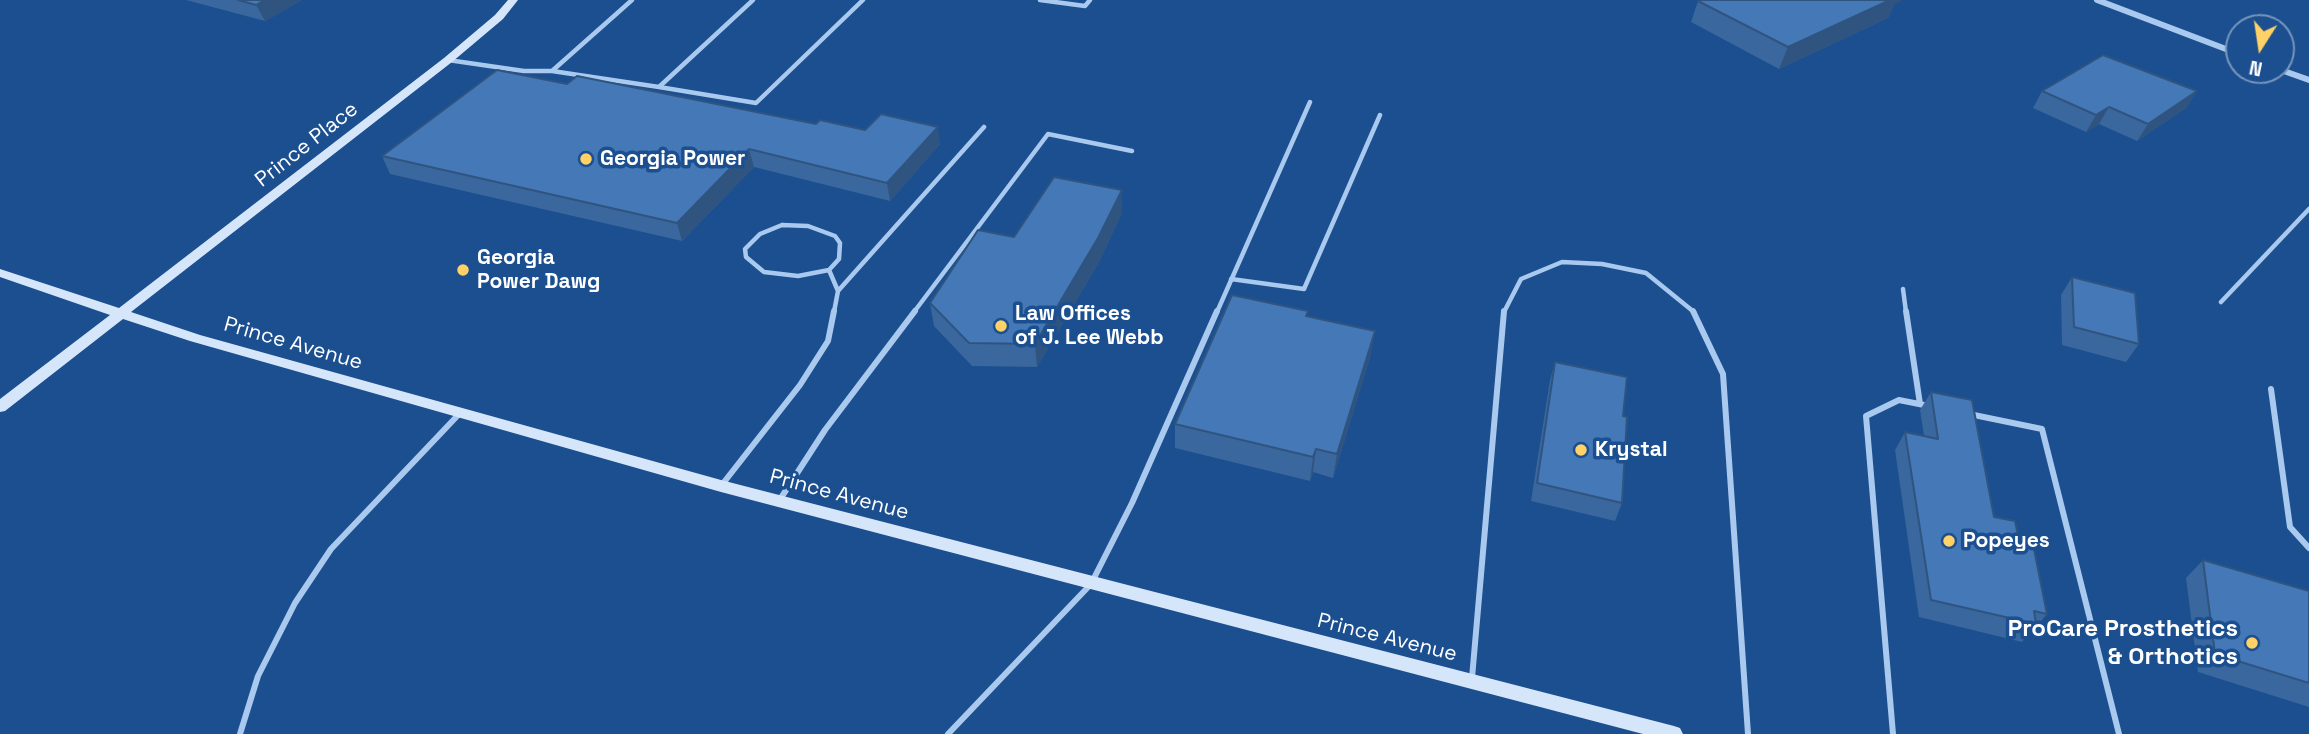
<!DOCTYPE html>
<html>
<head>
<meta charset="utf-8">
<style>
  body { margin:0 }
  #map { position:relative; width:2309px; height:734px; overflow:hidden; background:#1b4f8f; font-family:"Space Grotesk",sans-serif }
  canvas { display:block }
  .north { position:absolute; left:2225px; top:14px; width:70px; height:70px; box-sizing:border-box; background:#1b4f8f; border:2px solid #7695bc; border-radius:50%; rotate:192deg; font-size:19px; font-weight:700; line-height:28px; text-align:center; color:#fff }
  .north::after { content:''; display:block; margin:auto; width:24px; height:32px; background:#ffd166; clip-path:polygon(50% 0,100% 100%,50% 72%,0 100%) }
</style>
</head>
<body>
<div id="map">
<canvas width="2309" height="734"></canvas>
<div class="north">N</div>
</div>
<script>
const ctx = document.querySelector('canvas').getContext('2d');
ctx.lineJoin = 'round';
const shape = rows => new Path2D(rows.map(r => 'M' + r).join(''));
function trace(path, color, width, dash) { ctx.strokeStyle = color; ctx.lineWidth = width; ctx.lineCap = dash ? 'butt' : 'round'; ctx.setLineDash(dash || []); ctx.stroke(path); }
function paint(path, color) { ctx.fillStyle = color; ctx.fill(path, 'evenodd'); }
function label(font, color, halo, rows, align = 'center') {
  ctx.font = font + ' "Space Grotesk",sans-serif'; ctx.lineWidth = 7; ctx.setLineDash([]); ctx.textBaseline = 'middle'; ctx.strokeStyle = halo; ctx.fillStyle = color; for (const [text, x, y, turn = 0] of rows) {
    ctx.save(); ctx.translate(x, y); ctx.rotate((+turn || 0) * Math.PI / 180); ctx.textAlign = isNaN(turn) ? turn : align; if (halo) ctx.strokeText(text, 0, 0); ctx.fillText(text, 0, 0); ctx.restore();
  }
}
trace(shape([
  [1040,0,1085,6,1090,0],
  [448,60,524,71,552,71,632,0],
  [552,71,659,87,753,0],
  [659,87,756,103,863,0],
  [782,225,808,226,835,236,840,243,839,259,829,270,798,276,764,272,746,257,745,249,760,234,782,225],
  [829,270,838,291,834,312],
  [1231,279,1304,289,1380,115],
  [1903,289,1906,312],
  [838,291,984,127],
  [2221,302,2309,209],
  [914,312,1048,134,1132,151],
  [1217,312,1310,102],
  [1504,312,1521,279,1562,262,1602,264,1646,273,1694,312]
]), '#a9c9ee', 4.5);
trace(shape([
  [1693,311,1723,374,1748,734],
  [1906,311,1920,404],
  [2271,389,2290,527,2309,548],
  [1969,414,2042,429,2119,734],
  [721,486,800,385,828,341,834,311],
  [779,501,825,430,915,311],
  [1472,678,1504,311],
  [240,734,258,676,295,603,331,549,461,412],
  [948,734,1091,584,1132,503,1217,311],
  [1893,734,1866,416,1899,400,1929,406]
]), '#a9c9ee', 6);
trace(shape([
  [2097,0,2239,54],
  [2281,70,2309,80]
]), '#a9c9ee', 6);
paint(shape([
  [508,0,518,0,503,19,452,62,131,312,200,335,721,480,1674,726,1680,728,1683,734,1643,734,721,492,190,341,123,319,5,411,0,412,0,399,110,315,0,277,0,269,119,308,444,58,495,15,508,0]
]), '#d6e6fa');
paint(shape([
  [186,0,302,0,265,21],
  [1698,1,1894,5,1888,18,1779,69,1691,22],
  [567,84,816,124,865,130,940,144,890,201,754,167,682,241,390,174,382,156],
  [2042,91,2197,91,2186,108,2137,141,2099,124,2086,132,2033,108],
  [1122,190,1122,213,1099,262,1037,367,972,366,934,326,930,303,1014,237],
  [2072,277,2139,344,2126,362,2062,345,2061,295],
  [1307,317,1371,354,1333,478,1313,472,1310,481,1175,448,1175,424],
  [1555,362,1623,416,1622,503,1615,521,1531,501,1550,380],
  [1931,392,1994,517,2020,545,2047,614,2032,632,2031,631,2022,642,1919,617,1895,450,1905,432,1924,436,1920,410],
  [2203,560,2309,591,2309,707,2198,672,2186,578]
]), '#3a679d');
paint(shape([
  [265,0,302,0,265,21,256,5],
  [1888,0,1903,0,1894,5,1888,18,1779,69,1788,47],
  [2197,91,2186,108,2137,141,2148,124],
  [2109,107,2099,124,2086,132,2096,115],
  [938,127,940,144,890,201,887,183],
  [749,149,754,167,682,241,677,223],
  [1122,190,1122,213,1099,262,1037,367,1035,344],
  [1375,331,1371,354,1333,478,1337,454],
  [1316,449,1313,472,1310,481,1313,457]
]), '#305480');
const building = shape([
  [238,0,265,0,256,5,238,0],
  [1699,0,1890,0,1788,47,1698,1,1699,0],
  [2103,55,2197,91,2148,124,2109,107,2096,115,2042,91,2103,55],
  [497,70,567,84,577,76,816,124,820,120,865,130,881,114,938,127,887,183,749,149,677,223,382,156,497,70],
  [1054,177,1122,190,1098,238,1035,344,969,343,930,303,978,230,1014,237,1054,177],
  [2072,277,2135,293,2139,344,2074,327,2072,277],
  [1232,295,1308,311,1306,316,1375,331,1337,454,1316,449,1313,457,1175,424,1232,295],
  [1555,362,1627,377,1623,416,1627,417,1622,503,1537,483,1555,362],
  [1931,392,1972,400,1994,517,2015,521,2020,545,2034,549,2047,614,2034,611,2036,624,1931,600,1905,432,1938,439,1931,392],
  [2203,560,2309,591,2309,683,2215,654,2203,560]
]);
paint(building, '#4478b7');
trace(building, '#305480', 2);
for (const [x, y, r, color] of [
  [586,159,7,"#ffd166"],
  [463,270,7,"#ffd166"],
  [1001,326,7,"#ffd166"],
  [1581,450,7,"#ffd166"],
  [1949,541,7,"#ffd166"],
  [2252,643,7,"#ffd166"]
]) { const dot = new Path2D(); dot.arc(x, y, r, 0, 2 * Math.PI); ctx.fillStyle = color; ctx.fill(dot); trace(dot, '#1b4f8f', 2.5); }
label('21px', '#fff', '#1b4f8f', [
  ["Prince Place",307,145,-38],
  ["Prince Avenue",293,344,16],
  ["Prince Avenue",839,495,15],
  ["Prince Avenue",1387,638,14]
]);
label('bold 21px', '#fff', '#1b4f8f', [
  ["Georgia Power",600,159],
  ["Georgia",477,258],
  ["Power Dawg",477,282],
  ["Law Offices",1015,314],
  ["of J. Lee Webb",1015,338],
  ["Krystal",1595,450],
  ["Popeyes",1963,541]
], 'left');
label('bold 24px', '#fff', '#1b4f8f', [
  ["ProCare Prosthetics",2238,629],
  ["& Orthotics",2238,657]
], 'right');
</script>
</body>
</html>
